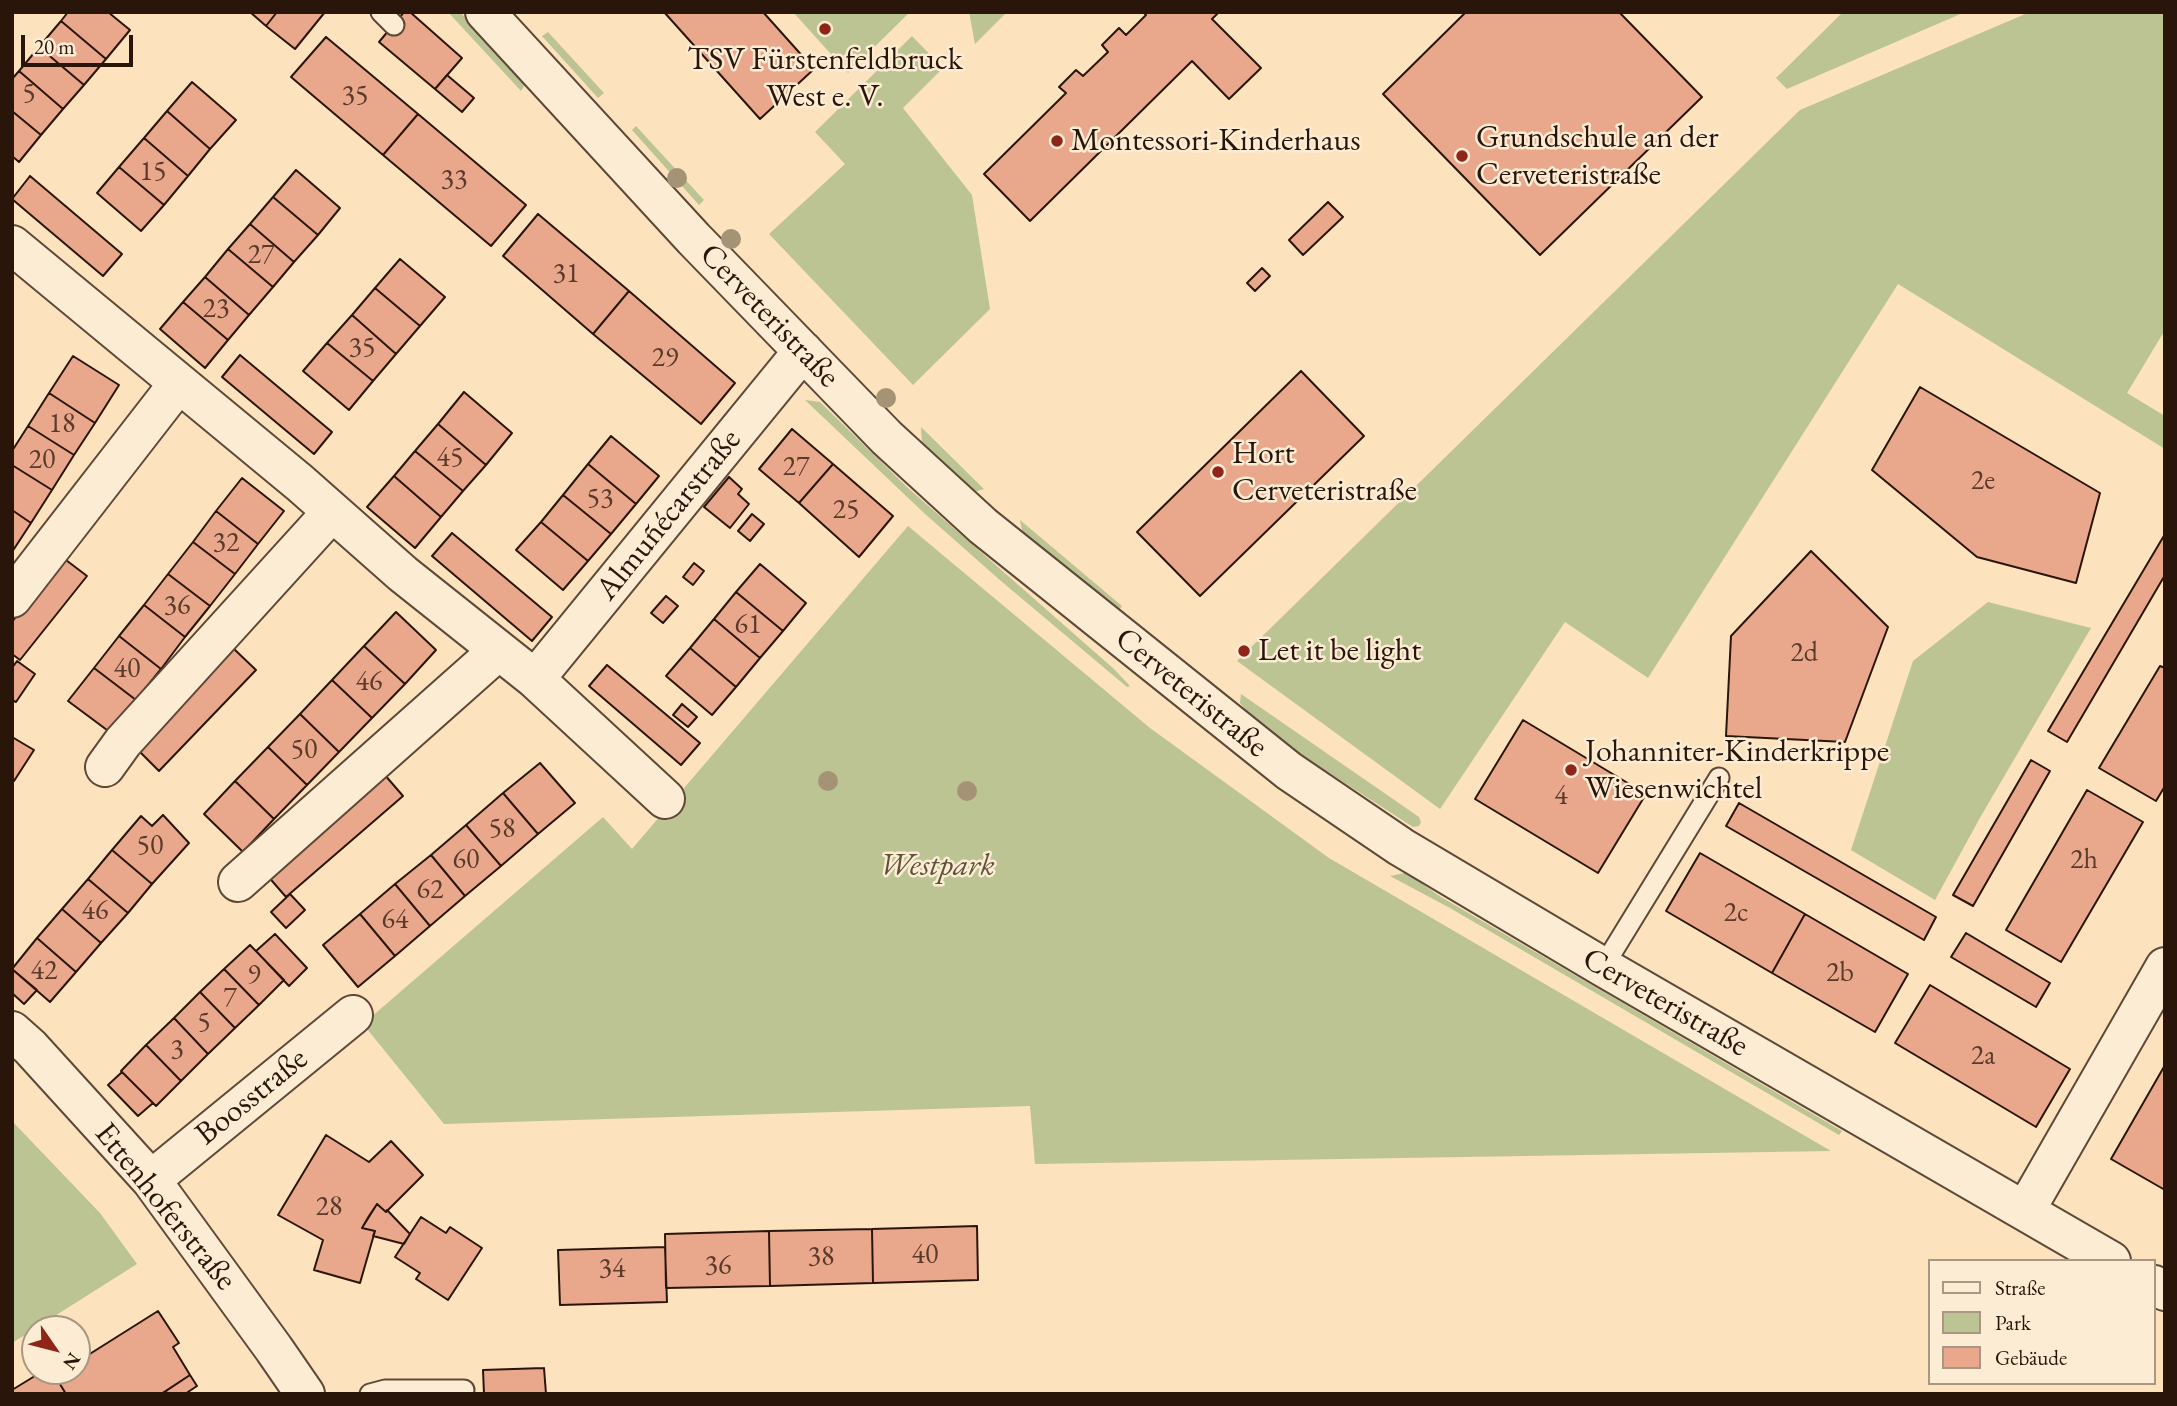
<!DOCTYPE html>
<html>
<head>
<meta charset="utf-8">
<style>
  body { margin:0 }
  #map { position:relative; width:2177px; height:1406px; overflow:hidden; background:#fce2bd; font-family:"EB Garamond",serif }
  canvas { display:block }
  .frame { position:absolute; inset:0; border:14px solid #2a150a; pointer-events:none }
  .legend { position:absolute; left:1928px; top:1259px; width:228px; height:126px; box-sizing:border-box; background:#fdecd4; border:2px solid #a99683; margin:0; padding:9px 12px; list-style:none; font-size:21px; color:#2a150a }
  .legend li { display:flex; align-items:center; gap:14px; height:35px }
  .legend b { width:35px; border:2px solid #a99683 }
  .north { position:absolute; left:21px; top:1315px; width:70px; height:70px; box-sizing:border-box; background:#fdecd4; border:2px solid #a99683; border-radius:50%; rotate:125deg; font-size:19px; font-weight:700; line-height:28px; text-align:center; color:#2a150a }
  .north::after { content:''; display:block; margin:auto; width:24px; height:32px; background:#8f2418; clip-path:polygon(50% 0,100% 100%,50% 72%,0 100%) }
  .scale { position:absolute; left:21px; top:35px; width:112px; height:32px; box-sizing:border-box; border:4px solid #2a150a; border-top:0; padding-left:9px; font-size:21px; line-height:24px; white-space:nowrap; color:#2a150a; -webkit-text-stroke:5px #fdecd4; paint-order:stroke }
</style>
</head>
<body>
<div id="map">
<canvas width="2177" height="1406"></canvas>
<div class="frame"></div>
<ul class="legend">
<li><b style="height:9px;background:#fdecd4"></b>Straße</li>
<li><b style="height:19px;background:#bcc493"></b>Park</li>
<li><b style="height:19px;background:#e9a88c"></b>Gebäude</li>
</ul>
<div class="north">N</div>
<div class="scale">20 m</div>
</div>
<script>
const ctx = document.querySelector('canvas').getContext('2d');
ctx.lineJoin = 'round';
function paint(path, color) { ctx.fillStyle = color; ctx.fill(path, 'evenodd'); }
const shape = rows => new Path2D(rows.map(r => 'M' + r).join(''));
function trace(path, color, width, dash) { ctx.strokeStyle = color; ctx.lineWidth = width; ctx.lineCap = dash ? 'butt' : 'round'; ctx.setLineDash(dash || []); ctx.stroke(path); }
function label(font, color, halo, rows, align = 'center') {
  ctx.font = font + ' "EB Garamond",serif'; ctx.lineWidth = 5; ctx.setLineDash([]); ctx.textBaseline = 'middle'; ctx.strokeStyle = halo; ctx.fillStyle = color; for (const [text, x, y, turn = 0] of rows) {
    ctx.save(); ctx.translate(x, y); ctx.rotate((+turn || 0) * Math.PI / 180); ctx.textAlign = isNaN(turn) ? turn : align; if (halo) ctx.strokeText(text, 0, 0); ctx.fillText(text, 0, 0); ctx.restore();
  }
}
paint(shape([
  [448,12,460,12,526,83,521,91],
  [793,12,910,12,848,73],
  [969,12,1007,12,975,44],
  [1843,12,1965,12,1787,89,1776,78],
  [2030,12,2165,12,2165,330,2127,393,2165,416,2165,449,1898,284,1648,678,1565,622,1440,809,1237,661,1800,110],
  [548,32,604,93,598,98,542,36],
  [912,36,943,68,903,108,972,195,990,309,913,385,769,234,845,164,815,132],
  [636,126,704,200,699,205,632,130],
  [805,400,820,402,908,488,1114,669,1130,686,1127,687,1001,581,924,513],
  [921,427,984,489,974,492,922,445],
  [1020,520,1122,606,1115,616,1023,535],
  [908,526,1150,728,1329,858,1831,1151,1035,1164,1030,1106,444,1124,363,1024,603,817,632,849],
  [1988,602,2091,628,1981,816,1935,900,1851,850,1913,661],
  [1241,694,1419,817,1421,822,1419,826,1413,827,1283,743,1253,719,1240,703],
  [1409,872,1425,886,1441,897,1842,1131,1839,1135,1450,908,1390,876],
  [12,1121,100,1213,137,1264,12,1343]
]), '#bcc493');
const building = shape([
  [68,12,108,12,130,30,106,59,61,21,68,12],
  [250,12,277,12,266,26,250,12],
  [277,12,325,12,295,49,266,26,277,12],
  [404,12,410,12,462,58,435,89,379,42,404,12],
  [664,12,763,12,814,69,760,119,664,12],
  [1143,12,1219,12,1212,19,1261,68,1229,99,1192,61,1030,221,984,174,1066,93,1059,87,1076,70,1083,76,1108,52,1102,45,1119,28,1126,35,1146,15,1143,12],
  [1466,12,1619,12,1702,97,1540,255,1383,94,1466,12],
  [61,21,106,59,84,85,39,47,61,21],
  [326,37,418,114,383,155,291,77,326,37],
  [39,47,84,85,63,109,19,71,39,47],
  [19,71,63,109,41,135,12,111,12,79,19,71],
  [447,75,474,98,462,112,435,89,447,75],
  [192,82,236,120,210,149,167,111,192,82],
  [12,111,41,135,19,162,12,156,12,111],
  [167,111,210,149,188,176,144,138,167,111],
  [418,114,526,205,491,246,383,155,418,114],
  [144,138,188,176,164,205,119,167,144,138],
  [119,167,164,205,141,231,97,193,119,167],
  [296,170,340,208,318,235,273,197,296,170],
  [30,176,122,254,103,276,12,199,30,176],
  [273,197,318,235,294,262,250,224,273,197],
  [1328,202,1343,217,1303,255,1289,240,1328,202],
  [538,214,629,291,593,334,503,256,538,214],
  [250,224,294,262,273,287,228,249,250,224],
  [228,249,273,287,249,315,205,277,228,249],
  [400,259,445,297,420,326,375,288,400,259],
  [1262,268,1270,276,1255,291,1247,283,1262,268],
  [205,277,249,315,228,340,183,302,205,277],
  [375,288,420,326,396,354,352,315,375,288],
  [629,291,735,383,701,424,593,334,629,291],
  [183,302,228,340,205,368,160,329,183,302],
  [352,315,396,354,373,381,327,343,352,315],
  [327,343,373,381,349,410,303,371,327,343],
  [240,355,332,432,314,454,222,377,240,355],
  [73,356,119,385,95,423,49,393,73,356],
  [1301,371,1364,436,1200,596,1137,532,1301,371],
  [1920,387,2100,493,2076,583,1977,557,1872,470,1920,387],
  [464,392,512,433,486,465,438,424,464,392],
  [49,393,95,423,74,455,28,426,49,393],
  [438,424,486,465,463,491,415,451,438,424],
  [28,426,74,455,52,490,12,465,12,451,28,426],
  [792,429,833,464,799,503,759,469,792,429],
  [611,436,659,476,636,504,588,464,611,436],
  [415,451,463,491,441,517,394,476,415,451],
  [588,464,636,504,611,534,563,495,588,464],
  [833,464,893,516,859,557,799,503,833,464],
  [12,465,52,490,31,523,12,510,12,465],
  [394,476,441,517,415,548,367,507,394,476],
  [729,477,742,489,738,494,749,504,730,528,704,507,729,477],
  [242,478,284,511,258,544,216,511,242,478],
  [563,495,611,534,588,561,541,522,563,495],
  [12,510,31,523,12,552,12,510],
  [216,511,258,544,235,574,193,542,216,511],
  [752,514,764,524,750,541,738,531,752,514],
  [541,522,588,561,563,590,516,550,541,522],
  [452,533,552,617,532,641,432,556,452,533],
  [2165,534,2165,575,2067,742,2048,731,2165,534],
  [193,542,235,574,210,606,168,574,193,542],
  [1811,551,1888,627,1845,742,1726,736,1731,636,1811,551],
  [62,557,87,576,20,660,12,654,12,622,62,557],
  [694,563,704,571,693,585,683,577,694,563],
  [760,564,806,603,783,631,736,592,760,564],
  [168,574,210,606,185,637,144,605,168,574],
  [736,592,783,631,760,658,714,619,736,592],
  [666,596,678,606,663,623,651,613,666,596],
  [144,605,185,637,161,669,119,636,144,605],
  [396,612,436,650,405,684,364,646,396,612],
  [714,619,760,658,736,687,690,648,714,619],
  [119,636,161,669,136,700,94,668,119,636],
  [364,646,405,684,372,718,332,680,364,646],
  [690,648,736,687,712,715,666,676,690,648],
  [234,649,256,670,159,771,138,750,234,649],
  [17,661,35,674,16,702,12,700,12,668,17,661],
  [607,665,700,743,681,765,589,686,607,665],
  [2160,666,2165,668,2165,786,2156,801,2099,768,2160,666],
  [94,668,136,700,111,733,68,701,94,668],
  [332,680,372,718,339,752,300,714,332,680],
  [682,704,697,717,688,727,673,715,682,704],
  [300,714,339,752,307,785,268,747,300,714],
  [1523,720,1646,794,1598,873,1475,799,1523,720],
  [12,737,34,750,14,781,12,779,12,737],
  [268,747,307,785,274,819,235,781,268,747],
  [2031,760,2050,771,1973,906,1953,895,2031,760],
  [540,763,575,803,538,834,503,793,540,763],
  [384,774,403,796,286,897,266,874,384,774],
  [235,781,274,819,243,852,204,814,235,781],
  [2087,790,2143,822,2061,962,2006,930,2087,790],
  [503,793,538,834,501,866,466,825,503,793],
  [1739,803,1936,917,1924,940,1726,826,1739,803],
  [163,815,189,843,152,884,112,850,141,816,152,826,163,815],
  [466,825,501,866,465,896,431,855,466,825],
  [112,850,152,884,128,913,88,879,112,850],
  [1700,853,1805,914,1772,973,1666,911,1700,853],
  [431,855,465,896,430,926,395,884,431,855],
  [88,879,128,913,101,943,62,909,88,879],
  [395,884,430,926,395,956,360,914,395,884],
  [290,894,305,910,286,928,271,912,290,894],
  [62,909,101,943,76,972,37,938,62,909],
  [360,914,395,956,358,987,323,945,360,914],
  [1805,914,1908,974,1875,1032,1772,973,1805,914],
  [1966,933,2050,983,2036,1007,1951,957,1966,933],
  [275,934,307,968,289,986,256,951,275,934],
  [37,938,76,972,50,1002,12,969,37,938],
  [250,945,284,980,259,1005,224,969,250,945],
  [12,969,37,990,24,1004,12,993,12,969],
  [224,969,259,1005,235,1028,200,992,224,969],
  [1930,985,2070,1069,2036,1127,1895,1043,1930,985],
  [200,992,235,1028,208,1054,174,1018,200,992],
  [174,1018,208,1054,181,1081,146,1045,174,1018],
  [146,1045,181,1081,156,1106,121,1071,146,1045],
  [2165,1065,2165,1190,2111,1159,2165,1065],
  [122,1072,153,1103,138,1116,108,1085,122,1072],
  [326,1135,369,1162,391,1141,423,1175,386,1212,377,1204,369,1216,362,1228,375,1231,360,1283,314,1270,323,1240,278,1215,326,1135],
  [377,1204,386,1212,387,1210,410,1234,404,1244,373,1236,375,1231,362,1228,377,1204],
  [421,1217,446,1233,450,1227,482,1248,448,1300,416,1279,420,1273,395,1257,421,1217],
  [977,1226,978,1280,873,1283,872,1229,977,1226],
  [872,1229,873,1283,770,1286,769,1231,872,1229],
  [769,1231,770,1286,666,1288,665,1234,769,1231],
  [665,1247,667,1302,560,1305,558,1250,665,1247],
  [158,1311,179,1343,173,1347,190,1375,161,1394,66,1394,55,1376,63,1371,77,1371,77,1362,158,1311],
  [544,1368,546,1394,484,1394,483,1370,544,1368],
  [43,1371,52,1371,66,1394,12,1394,12,1390,43,1371],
  [190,1375,197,1386,185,1394,167,1394,166,1391,190,1375]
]);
paint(building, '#e9a88c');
trace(building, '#2a150a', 2);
const lane = shape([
  [381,12,394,25],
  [1603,967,1719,778],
  [370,1394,385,1390,464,1390]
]);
const street = shape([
  [485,12,694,239,887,438,983,526,1289,771,1401,847,1603,967,2111,1261],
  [12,245,300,483,403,574,535,679,665,799],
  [12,598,178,384],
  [535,679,803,351],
  [105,767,123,742,332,512],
  [238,882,498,651],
  [12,1031,30,1047,151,1180,274,1349,305,1394],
  [151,1180,353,1015],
  [2025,1211,2165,967],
  [2154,1285,2165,1291]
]);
trace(lane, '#5e4837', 23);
trace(street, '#5e4837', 42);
trace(lane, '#fdecd4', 19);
trace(street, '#fdecd4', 38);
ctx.fillStyle = '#a59375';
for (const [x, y] of [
  [677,178],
  [731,239],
  [886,398],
  [828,781],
  [967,791]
]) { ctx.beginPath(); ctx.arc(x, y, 10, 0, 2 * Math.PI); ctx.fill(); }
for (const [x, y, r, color] of [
  [825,29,7,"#8f2418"],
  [1057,141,7,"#8f2418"],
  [1462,156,7,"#8f2418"],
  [1218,472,7,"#8f2418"],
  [1244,651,7,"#8f2418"],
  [1571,770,7,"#8f2418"]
]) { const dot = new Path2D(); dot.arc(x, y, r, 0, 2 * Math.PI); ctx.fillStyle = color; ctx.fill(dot); trace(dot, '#fdecd4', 2.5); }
label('28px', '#5a3a2a', null, [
  ["5",29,94],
  ["35",355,96],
  ["15",153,172],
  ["33",454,180],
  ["27",261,255],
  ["31",566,274],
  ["23",216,309],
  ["35",362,348],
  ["29",665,358],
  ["18",62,424],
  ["45",450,458],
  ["20",42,460],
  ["27",796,467],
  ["2e",1983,481],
  ["53",600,499],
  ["25",846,510],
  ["32",226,543],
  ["36",177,606],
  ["61",748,625],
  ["2d",1804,653],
  ["40",127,669],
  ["46",369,682],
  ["50",304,750],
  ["4",1561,796],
  ["58",502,829],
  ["50",150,846],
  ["60",466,860],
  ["2h",2084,860],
  ["62",430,890],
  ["46",95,911],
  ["2c",1736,913],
  ["64",395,920],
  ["42",44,971],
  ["2b",1840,973],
  ["9",254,975],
  ["7",230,998],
  ["5",204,1023],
  ["3",177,1050],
  ["2a",1983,1056],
  ["28",329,1207],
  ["40",925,1255],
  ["38",821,1257],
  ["36",718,1266],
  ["34",612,1269]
]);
label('32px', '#2a150a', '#fdecd4', [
  ["TSV Fürstenfeldbruck",825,60,"center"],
  ["West e. V.",825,97,"center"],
  ["Grundschule an der",1476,138],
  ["Cerveteristraße",1476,175],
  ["Montessori-Kinderhaus",1071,141],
  ["Hort",1232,454],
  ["Cerveteristraße",1232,491],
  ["Let it be light",1258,651],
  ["Johanniter-Kinderkrippe",1585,752],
  ["Wiesenwichtel",1585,789]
], 'left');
label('32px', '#2a150a', '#fdecd4', [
  ["Cerveteristraße",769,316,46],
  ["Almuñécarstraße",669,515,-51],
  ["Cerveteristraße",1191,693,39],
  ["Cerveteristraße",1665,1003,30],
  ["Boosstraße",252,1097,-39],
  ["Ettenhoferstraße",165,1207,51]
]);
label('italic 32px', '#5d523a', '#fdecd4', [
  ["Westpark",937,866]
]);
</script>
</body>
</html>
